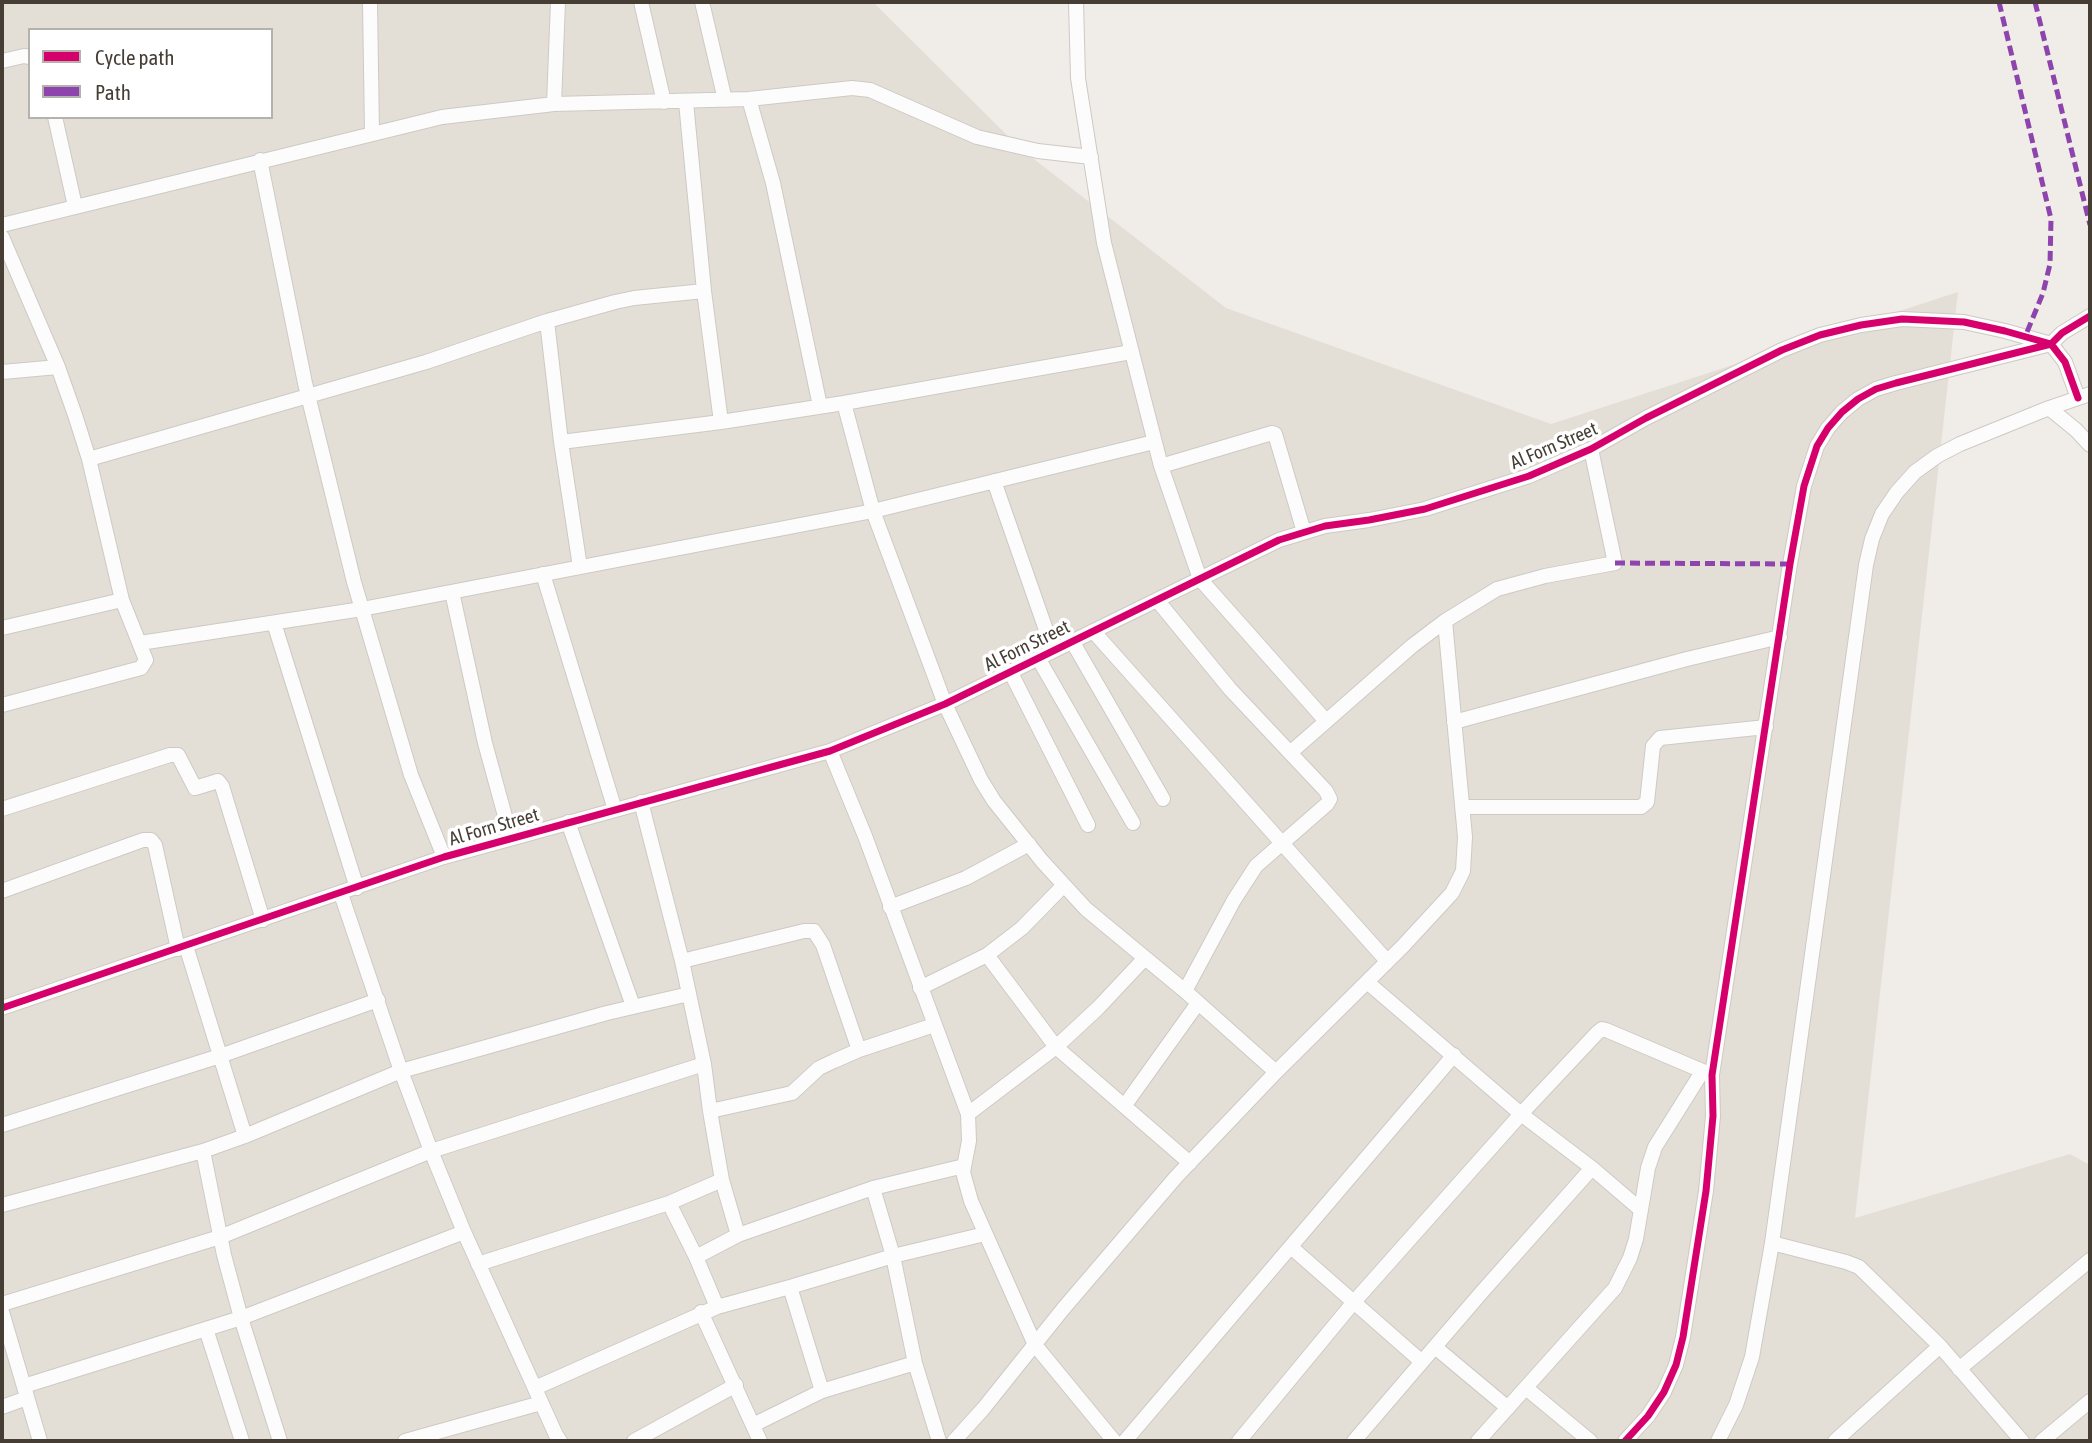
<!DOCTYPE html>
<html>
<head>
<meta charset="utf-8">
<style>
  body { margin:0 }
  #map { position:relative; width:2092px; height:1443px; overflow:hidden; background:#f0ede9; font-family:"Asap Condensed",sans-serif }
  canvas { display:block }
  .frame { position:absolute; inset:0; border:4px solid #463e35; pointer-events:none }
  .legend { position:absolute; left:28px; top:28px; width:245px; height:91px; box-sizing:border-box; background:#fff; border:2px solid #b5b2ae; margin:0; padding:9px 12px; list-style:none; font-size:21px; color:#463e35 }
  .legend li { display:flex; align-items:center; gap:14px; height:35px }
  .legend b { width:35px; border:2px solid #b5b2ae }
</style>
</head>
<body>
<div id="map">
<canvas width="2092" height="1443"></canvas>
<div class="frame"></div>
<ul class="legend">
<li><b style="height:9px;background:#d6006c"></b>Cycle path</li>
<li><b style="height:9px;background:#8e44ad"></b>Path</li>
</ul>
</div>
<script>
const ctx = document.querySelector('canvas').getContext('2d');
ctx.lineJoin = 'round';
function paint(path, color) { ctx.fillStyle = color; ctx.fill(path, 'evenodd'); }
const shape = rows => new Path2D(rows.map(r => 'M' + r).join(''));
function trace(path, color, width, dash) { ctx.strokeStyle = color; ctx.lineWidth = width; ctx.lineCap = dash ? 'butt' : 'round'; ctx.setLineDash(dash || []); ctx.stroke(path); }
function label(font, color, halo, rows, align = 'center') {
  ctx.font = font + ' "Asap Condensed",sans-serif'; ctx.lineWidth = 7; ctx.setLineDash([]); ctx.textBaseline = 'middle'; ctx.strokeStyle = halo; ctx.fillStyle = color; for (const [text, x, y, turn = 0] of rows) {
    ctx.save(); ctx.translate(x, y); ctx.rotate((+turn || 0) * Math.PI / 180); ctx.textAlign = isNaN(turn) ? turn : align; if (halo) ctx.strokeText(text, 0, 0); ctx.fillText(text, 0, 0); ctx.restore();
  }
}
paint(shape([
  [2,2,873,2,1021,149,1226,308,1551,424,1958,292,1855,1218,2070,1154,2090,1165,2090,1441,2,1441],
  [30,30,271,30,271,117,30,117]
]), '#e4dfd6');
const minor = shape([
  [370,2,372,133],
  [641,2,664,102],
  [702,2,725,100],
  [1076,2,1078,78,1104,243,1161,466,1200,579,1326,721],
  [2,61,24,56,30,57],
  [749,99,773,183,820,406],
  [686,102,704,291,721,422],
  [554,104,558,2],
  [55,117,75,206],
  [260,160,305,383,354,582,411,775,444,857],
  [2,225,442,117,554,104,749,99,852,88,870,90,977,137,1038,151,1091,157],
  [2,237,58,367,75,415,89,459,122,600,146,660,141,668,2,705],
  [547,321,561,442,580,567],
  [2,372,58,367],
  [844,403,873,511,945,704,981,780,994,801,1042,861,1086,909,1185,991,1276,1072],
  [2049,408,2076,430,2090,445],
  [561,442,721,422,844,403,1131,352],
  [89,459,426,362,547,321,615,302,634,298,704,291],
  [1161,466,1272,433,1275,434,1304,532],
  [994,481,1053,650],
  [543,574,615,810],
  [452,592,485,743,511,838],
  [1157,600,1230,689,1326,791,1330,799,1327,804,1256,866,1234,900,1185,991],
  [274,623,357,888],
  [2,628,122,600],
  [1093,631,1387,961],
  [1072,641,1163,799],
  [140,643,362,609,873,511,1154,442],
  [1038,658,1133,823],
  [1010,671,1088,825],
  [1454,722,1687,659,1780,637],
  [830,751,865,836,968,1114,969,1141,963,1172,971,1201,1035,1345,1114,1441],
  [1290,753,1412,646,1445,621,1497,589,1545,576,1615,563,1591,449],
  [641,802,682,961,704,1064,710,1111,722,1180,738,1235],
  [1462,807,1641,807,1647,802,1653,746,1660,738,1766,727],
  [2,809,170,755,178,755,195,788,218,781,222,786,263,920],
  [568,822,633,1006],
  [2,891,143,840,151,840,155,845,178,949],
  [341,894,401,1071,431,1151,464,1232,556,1435,560,1441],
  [890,907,966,878,1029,844],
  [186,946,245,1136],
  [987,955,1056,1047,1190,1163],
  [682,961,804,931,814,931,823,945,859,1050],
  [1367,982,1521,1114,1592,1168,1641,1210],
  [920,988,987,955,1022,928,1064,885],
  [2,1008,444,857,830,751,945,704,1279,540,1325,526,1369,520,1425,509,1529,476,1591,449,1646,418,1782,350,1820,335,1861,325,1902,319,1964,322,2005,331,2051,344,2065,362,2078,398],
  [1125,1105,1198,1003],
  [710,1111,792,1093,819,1068,834,1061,859,1050,934,1025],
  [968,1114,1056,1047,1098,1008,1145,958],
  [2,1125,220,1056,378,1000],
  [203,1151,224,1255,241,1318,280,1441],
  [873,1188,893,1256,915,1363,939,1441],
  [669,1203,696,1257,717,1307],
  [2,1205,203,1151,245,1136,401,1071,607,1013,689,994],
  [1772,1243,1846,1262,1859,1267,1940,1346,2022,1441],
  [1291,1247,1422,1362],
  [696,1257,738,1235,873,1188,964,1166],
  [478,1264,669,1203,722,1180],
  [790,1287,822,1391],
  [2,1304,220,1237,431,1151,704,1064],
  [2,1312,40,1441],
  [701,1312,760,1441],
  [206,1329,242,1441],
  [1435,1347,1508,1408],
  [1959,1369,2090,1260],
  [24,1386,241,1318,464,1232],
  [535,1388,717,1307,790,1287,893,1256,985,1234],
  [1526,1388,1590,1441],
  [2,1407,27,1398],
  [753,1425,822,1391,915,1363],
  [405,1441,541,1403],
  [634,1441,736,1385],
  [954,1441,983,1409,1063,1309,1176,1177,1276,1072,1403,946,1452,893,1463,871,1465,837,1445,621],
  [1125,1441,1454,1055],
  [1239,1441,1353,1303,1521,1114,1597,1033,1602,1029,1606,1030,1712,1075],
  [1354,1441,1481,1293,1592,1168],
  [1478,1441,1615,1288,1630,1258,1636,1239,1648,1168,1655,1147,1702,1072],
  [1625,1441,1648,1416,1664,1392,1676,1365,1683,1337,1706,1191,1713,1116,1712,1075,1790,564,1804,486,1817,446,1828,428,1842,412,1858,399,1876,389,1896,383,2051,344,2062,333,2090,316],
  [1718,1441,1736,1405,1752,1357,1772,1243,1866,565,1872,539,1882,514,1897,492,1915,472,1937,456,1960,444,2049,408,2090,394],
  [1835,1441,1940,1346],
  [2042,1441,2090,1401]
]);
trace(minor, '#cdc9c5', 16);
trace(minor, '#fdfcfc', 14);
trace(shape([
  [1999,2,2051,219,2050,264,2043,293,2025,337],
  [2035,2,2090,225],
  [1615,563,1790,564]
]), '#8e44ad', 5, [10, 5]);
trace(shape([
  [2,1008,444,857,830,751,945,704,1279,540,1325,526,1369,520,1425,509,1529,476,1591,449,1646,418,1782,350,1820,335,1861,325,1902,319,1964,322,2005,331,2051,344,2065,362,2078,398],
  [1625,1441,1648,1416,1664,1392,1676,1365,1683,1337,1706,1191,1713,1116,1712,1075,1790,564,1804,486,1817,446,1828,428,1842,412,1858,399,1876,389,1896,383,2051,344,2062,333,2090,316]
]), '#d6006c', 7);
label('19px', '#463e35', '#fff', [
  ["Al Forn Street",1554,446,-23],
  ["Al Forn Street",1027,646,-26],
  ["Al Forn Street",494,827,-16]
]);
</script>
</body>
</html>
